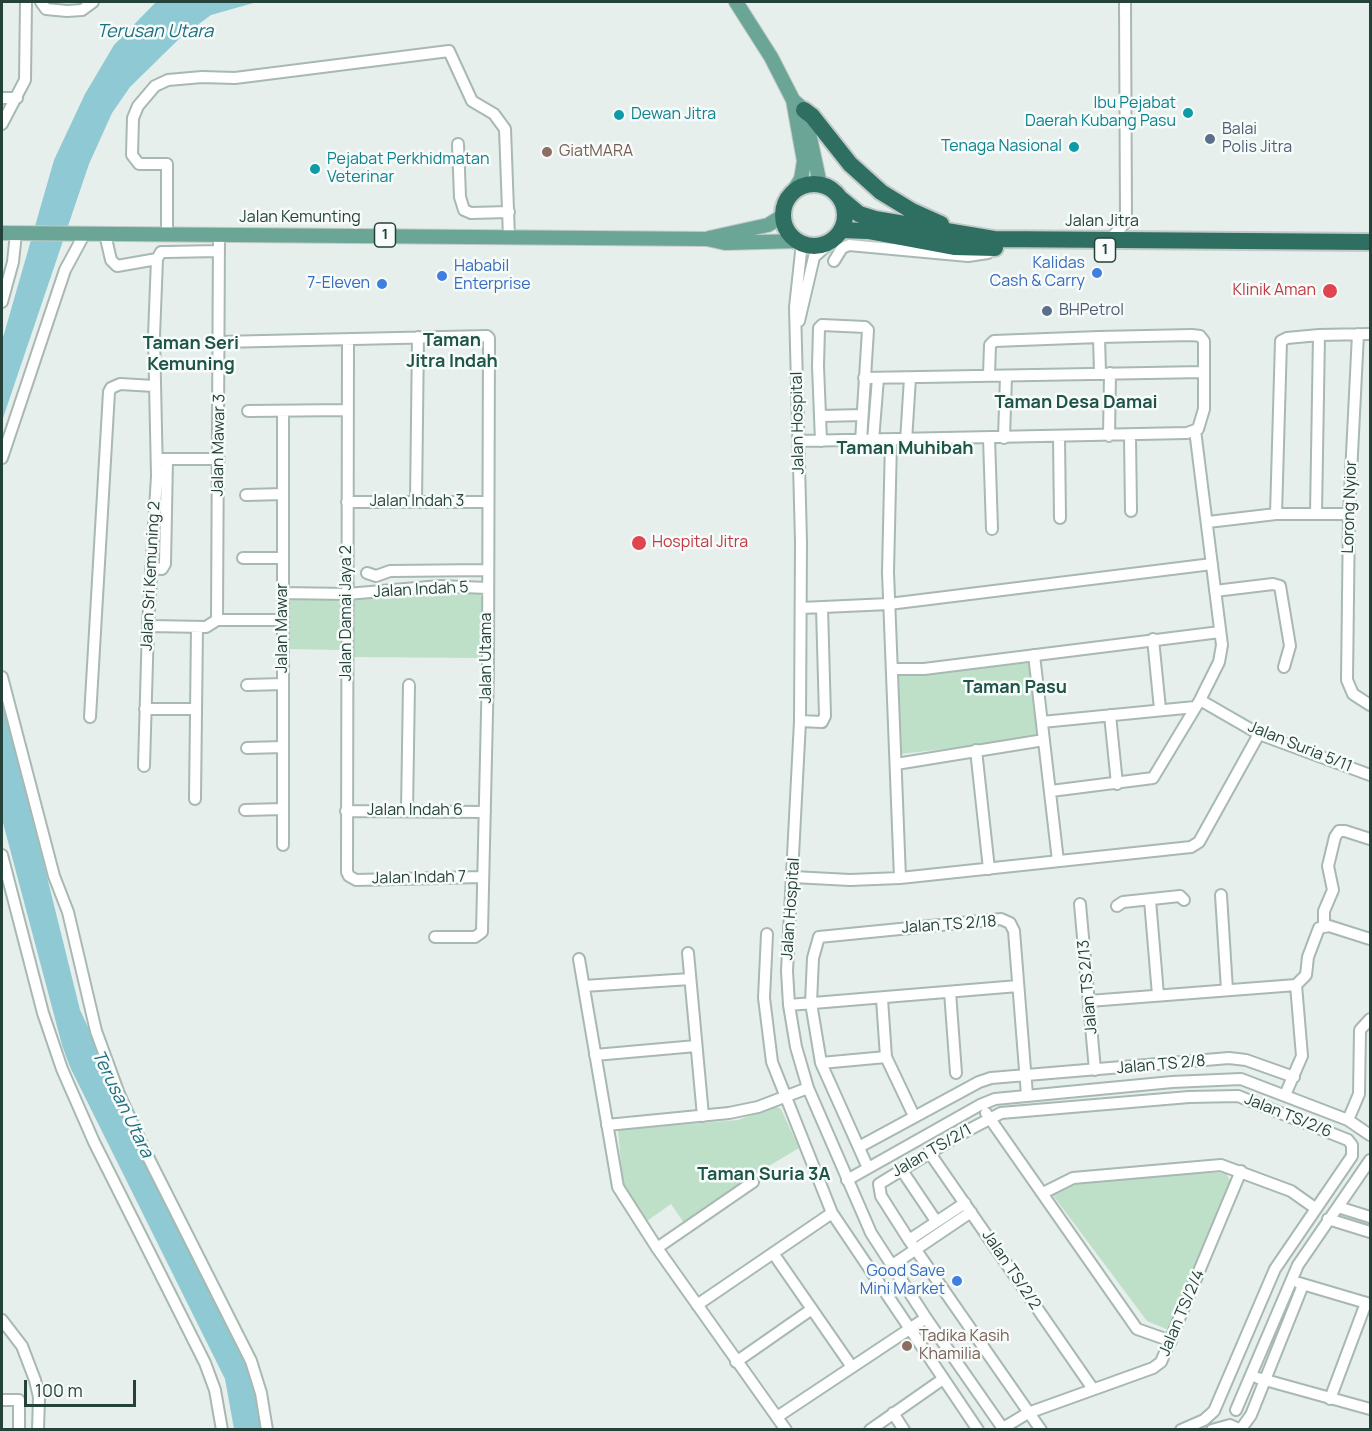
<!DOCTYPE html>
<html>
<head>
<meta charset="utf-8">
<style>
  body { margin:0 }
  #map { position:relative; width:1372px; height:1431px; overflow:hidden; background:#e6efeb; font-family:Manrope,sans-serif }
  canvas { display:block }
  .frame { position:absolute; inset:0; border:3px solid #24423a; pointer-events:none }
  .scale { position:absolute; left:24px; top:1380px; width:112px; height:27px; box-sizing:border-box; border:3px solid #24423a; border-top:0; padding-left:8px; font-size:18px; line-height:21px; white-space:nowrap; color:#24423a; -webkit-text-stroke:4px #f7fbf9; paint-order:stroke }
</style>
</head>
<body>
<div id="map">
<canvas width="1372" height="1431"></canvas>
<div class="frame"></div>
<div class="scale">100 m</div>
</div>
<script>
const ctx = document.querySelector('canvas').getContext('2d');
ctx.lineJoin = 'round';
function paint(path, color) { ctx.fillStyle = color; ctx.fill(path, 'evenodd'); }
const shape = rows => new Path2D(rows.map(r => 'M' + r).join(''));
function trace(path, color, width, dash) { ctx.strokeStyle = color; ctx.lineWidth = width; ctx.lineCap = dash ? 'butt' : 'round'; ctx.setLineDash(dash || []); ctx.stroke(path); }
function label(font, color, halo, rows, align = 'center') {
  ctx.font = font + ' Manrope,sans-serif'; ctx.lineWidth = 5; ctx.setLineDash([]); ctx.textBaseline = 'middle'; ctx.strokeStyle = halo; ctx.fillStyle = color; for (const [text, x, y, turn = 0] of rows) {
    ctx.save(); ctx.translate(x, y); ctx.rotate((+turn || 0) * Math.PI / 180); ctx.textAlign = isNaN(turn) ? turn : align; if (halo) ctx.strokeText(text, 0, 0); ctx.fillText(text, 0, 0); ctx.restore();
  }
}
paint(shape([
  [426,588,479,590,482,599,481,658,352,657,353,597],
  [287,595,342,596,341,650,286,649],
  [1030,663,1038,738,901,754,898,676],
  [775,1106,781,1109,799,1148,752,1176,684,1223,671,1204,647,1221,623,1186,618,1130,738,1120],
  [1226,1172,1230,1181,1171,1331,1147,1321,1052,1194,1072,1181]
]), '#bfe0c8');
paint(shape([
  [156,2,257,2,211,15,180,38,130,87,112,113,89,164,2,421,2,341,54,160,85,94,114,45],
  [2,695,80,1010,245,1362,258,1395,262,1429,234,1429,225,1379,70,1067,62,1045,2,819]
]), '#8ec9d4');
const minor = shape([
  [41,2,46,9,67,11,82,10,93,2],
  [2,98,17,98],
  [2,124,25,80,26,2],
  [458,144,460,197,464,210,471,213,509,212],
  [105,234,111,260,117,266,157,259],
  [167,234,167,164,139,164,132,155,133,118,138,106,155,86,168,80,202,77,235,78,449,51,472,101,494,114,505,129,509,237],
  [1109,240,1126,222,1125,2],
  [802,243,795,307,801,542,800,721,787,971,789,1005,796,1047,808,1088,871,1233,926,1318,1004,1430],
  [834,261,842,248,849,245,968,256,988,253],
  [2,302,13,262,16,233],
  [799,321,814,257,834,239],
  [1358,334,1349,514,1347,680,1353,694,1370,705],
  [348,341,347,872,349,876,356,880,482,877],
  [219,342,487,336,489,338,488,669,482,932,475,937,435,937],
  [1100,373,1099,337,1192,335,1200,336,1204,341,1204,372],
  [989,375,990,345,994,341,1099,337],
  [248,411,348,410],
  [283,411,283,845],
  [821,416,862,415],
  [1109,436,1110,373],
  [1130,436,1131,511],
  [1059,437,1060,518],
  [989,438,992,529],
  [1004,438,1006,376],
  [798,441,1187,433,1198,429,1204,409,1204,372,864,378],
  [821,441,818,366,819,328,822,325,865,327,868,330,861,441],
  [873,441,878,378],
  [891,441,888,572,900,878],
  [906,441,910,378],
  [2,458,65,270,85,233],
  [160,459,219,459],
  [246,495,283,494],
  [347,502,487,502],
  [416,502,418,337],
  [1276,514,1281,341,1287,338,1319,335,1370,334],
  [1316,514,1319,335],
  [1208,522,1276,514,1349,514],
  [243,558,283,558],
  [151,568,162,569,165,564,167,459],
  [367,573,376,576,390,571,487,570],
  [1215,591,1273,584,1280,586,1290,646,1284,667],
  [283,593,347,594,440,586,487,588],
  [801,608,889,604,1212,564],
  [217,620,283,620],
  [148,626,206,627,217,620,219,234],
  [1153,639,1160,709],
  [1034,655,1058,861],
  [894,669,924,669,1220,632],
  [2,677,54,876,68,912,96,1031,119,1094,144,1149,251,1361,261,1393,267,1430],
  [247,685,283,684],
  [1200,700,1259,734,1370,775],
  [145,709,195,709],
  [1110,715,1117,784],
  [90,717,109,392,111,388,120,384,154,386],
  [800,721,822,722,825,716,822,608],
  [1042,722,1195,707],
  [247,748,283,747],
  [976,750,989,869],
  [896,764,1044,740],
  [144,766,148,626,157,476,154,336,157,259,161,252,166,252,219,251],
  [1051,791,1153,778,1200,700,1219,662,1222,645,1195,430],
  [195,799,197,627],
  [245,810,283,809],
  [346,811,485,812],
  [407,811,409,685],
  [2,855,43,1013,62,1069,94,1142,205,1363,215,1390,222,1430],
  [793,877,850,880,900,878,1191,847,1199,842,1259,734],
  [1221,895,1227,990],
  [1150,900,1158,995],
  [1080,904,1095,1070],
  [1117,906,1123,902,1180,896,1184,900],
  [1324,925,1324,911,1333,890,1328,866,1335,837,1339,831,1345,831,1370,839],
  [767,934,764,998,772,1062,832,1213,978,1430],
  [688,953,703,1116],
  [579,959,618,1187,657,1248,786,1430],
  [584,986,690,979],
  [950,992,956,1073],
  [882,999,886,1057,914,1116],
  [1089,1001,1296,985],
  [789,1005,1018,986],
  [595,1055,696,1046],
  [821,1063,886,1057],
  [1285,1095,1302,1056,1296,985,1306,975,1308,957,1319,928,1329,926,1370,939],
  [986,1113,1137,1329,1171,1341],
  [1348,1120,1359,1094,1360,1030,1370,1019],
  [607,1125,729,1113,758,1107,808,1088],
  [859,1147,979,1082,991,1078,1229,1058,1246,1060,1294,1077],
  [929,1152,1093,1389],
  [868,1168,821,1063,811,1003,813,958,819,937,1001,919,1010,923,1014,931,1027,1095],
  [901,1169,936,1221],
  [847,1180,980,1105,995,1099,1172,1082,1241,1079,1348,1120,1370,1135],
  [1043,1193,1073,1178,1221,1165,1291,1191,1315,1208],
  [1338,1207,1370,1217],
  [1328,1219,1370,1232],
  [909,1240,965,1203],
  [657,1248,753,1182],
  [773,1253,852,1367],
  [891,1266,971,1212],
  [1299,1283,1370,1304],
  [697,1305,832,1213],
  [2,1320,22,1346,35,1380,39,1397,38,1430],
  [736,1362,812,1309],
  [1258,1378,1370,1409],
  [1330,1399,1366,1303],
  [2,1400,19,1400,19,1430],
  [1236,1410,1298,1265,1370,1160],
  [893,1413,904,1430],
  [777,1417,926,1318],
  [1003,1428,1028,1413,1153,1368,1161,1362,1241,1171],
  [1241,1429,1251,1415,1303,1285],
  [870,1430,943,1379],
  [1041,1430,909,1240,881,1196,879,1184,959,1135,1001,1113,1189,1097,1238,1096,1348,1140,1352,1145,1352,1156,1275,1269,1214,1411,1204,1420,1181,1430],
  [1212,1430,1230,1425,1241,1430]
]);
const major = shape([
  [736,2,771,57,793,100,804,110,820,184],
  [792,193,801,179,804,161,793,100],
  [2,233,707,239,725,243,798,241],
  [709,238,768,225,784,215]
]);
const highway = shape([
  [804,110,812,116,850,164,881,192,912,211,941,224],
  '783 215a31 31 0 1 1 62 0a31 31 0 1 1-62 0Z',
  [841,199,859,214,875,219,994,239,1370,242],
  [841,230,868,231,954,247,995,248]
]);
trace(minor, '#a8b8b2', 14);
trace(major, '#c2cac8', 16);
trace(highway, '#c2cac8', 20);
trace(minor, '#fff', 10);
trace(major, '#6aa596', 14);
trace(highway, '#2f6f62', 16);
for (const [x, y, r, color] of [
  [1188,113,6,"#0f9aa8"],
  [619,115,6,"#0f9aa8"],
  [1210,139,6,"#5c6f8a"],
  [1074,147,6,"#0f9aa8"],
  [547,152,6,"#8d6e63"],
  [315,169,6,"#0f9aa8"],
  [1097,273,6,"#3f7fe0"],
  [442,276,6,"#3f7fe0"],
  [382,284,6,"#3f7fe0"],
  [1330,291,8,"#e0444e"],
  [1047,311,6,"#5c6f8a"],
  [639,543,8,"#e0444e"],
  [957,1281,6,"#3f7fe0"],
  [907,1346,6,"#8d6e63"]
]) { const dot = new Path2D(); dot.arc(x, y, r, 0, 2 * Math.PI); ctx.fillStyle = color; ctx.fill(dot); trace(dot, '#f7fbf9', 2); }
for (const [x, y, w] of [
  [385,235,21],
  [1105,250,21]
]) { const box = new Path2D(); box.roundRect(x - w / 2, y - 12, w, 24, 4.5); ctx.fillStyle = '#f7fbf9'; ctx.fill(box); trace(box, '#24423a', 1.5); }
label('bold 15px', '#24423a', null, [
  ["1",385,235],
  ["1",1105,250]
]);
label('16px', '#0d838f', '#f7fbf9', [
  ["Ibu Pejabat",1176,104],
  ["Daerah Kubang Pasu",1176,122],
  ["Dewan Jitra",631,115,"left"],
  ["Tenaga Nasional",1062,147],
  ["Pejabat Perkhidmatan",327,160,"left"],
  ["Veterinar",327,178,"left"]
], 'right');
label('16px', '#4e5e75', '#f7fbf9', [
  ["Balai",1222,130],
  ["Polis Jitra",1222,148],
  ["BHPetrol",1059,311]
], 'left');
label('16px', '#785e54', '#f7fbf9', [
  ["GiatMARA",559,152],
  ["Tadika Kasih",919,1337],
  ["Khamilia",919,1355]
], 'left');
label('16px', '#24423a', '#f7fbf9', [
  ["Jalan Kemunting",300,218],
  ["Jalan Jitra",1102,222],
  ["Jalan Hospital",798,423,-91],
  ["Jalan Mawar 3",219,445,-89],
  ["Jalan Indah 3",417,502],
  ["Lorong Nyior",1350,507,-88],
  ["Jalan Sri Kemuning 2",151,576,-87],
  ["Jalan Indah 5",421,590,-3],
  ["Jalan Damai Jaya 2",347,613,-90],
  ["Jalan Mawar",283,628,-90],
  ["Jalan Utama",487,658,-90],
  ["Jalan Suria 5/11",1300,747,22],
  ["Jalan Indah 6",415,811],
  ["Jalan Indah 7",419,878,-1],
  ["Jalan Hospital",791,909,-86],
  ["Jalan TS 2/18",949,925,-4],
  ["Jalan TS 2/13",1088,987,-95],
  ["Jalan TS 2/8",1161,1065,-5],
  ["Jalan TS/2/6",1288,1116,22],
  ["Jalan TS/2/1",932,1151,-30],
  ["Jalan TS/2/2",1011,1270,56],
  ["Jalan TS/2/4",1182,1313,-67]
]);
label('16px', '#366cbe', '#f7fbf9', [
  ["Kalidas",1085,264],
  ["Cash & Carry",1085,282],
  ["Hababil",454,267,"left"],
  ["Enterprise",454,285,"left"],
  ["7-Eleven",370,284],
  ["Good Save",945,1272],
  ["Mini Market",945,1290]
], 'right');
label('16px', '#be3a42', '#f7fbf9', [
  ["Klinik Aman",1316,291],
  ["Hospital Jitra",652,543,"left"]
], 'right');
label('italic 18px', '#1c6f80', '#f7fbf9', [
  ["Terusan Utara",155,32],
  ["Terusan Utara",122,1104,64]
]);
label('bold 18px', '#1f5548', '#f7fbf9', [
  ["Taman",452,341],
  ["Jitra Indah",452,362],
  ["Taman Seri",191,344],
  ["Kemuning",191,365],
  ["Taman Desa Damai",1076,403],
  ["Taman Muhibah",905,449],
  ["Taman Pasu",1015,688],
  ["Taman Suria 3A",764,1175]
]);
</script>
</body>
</html>
